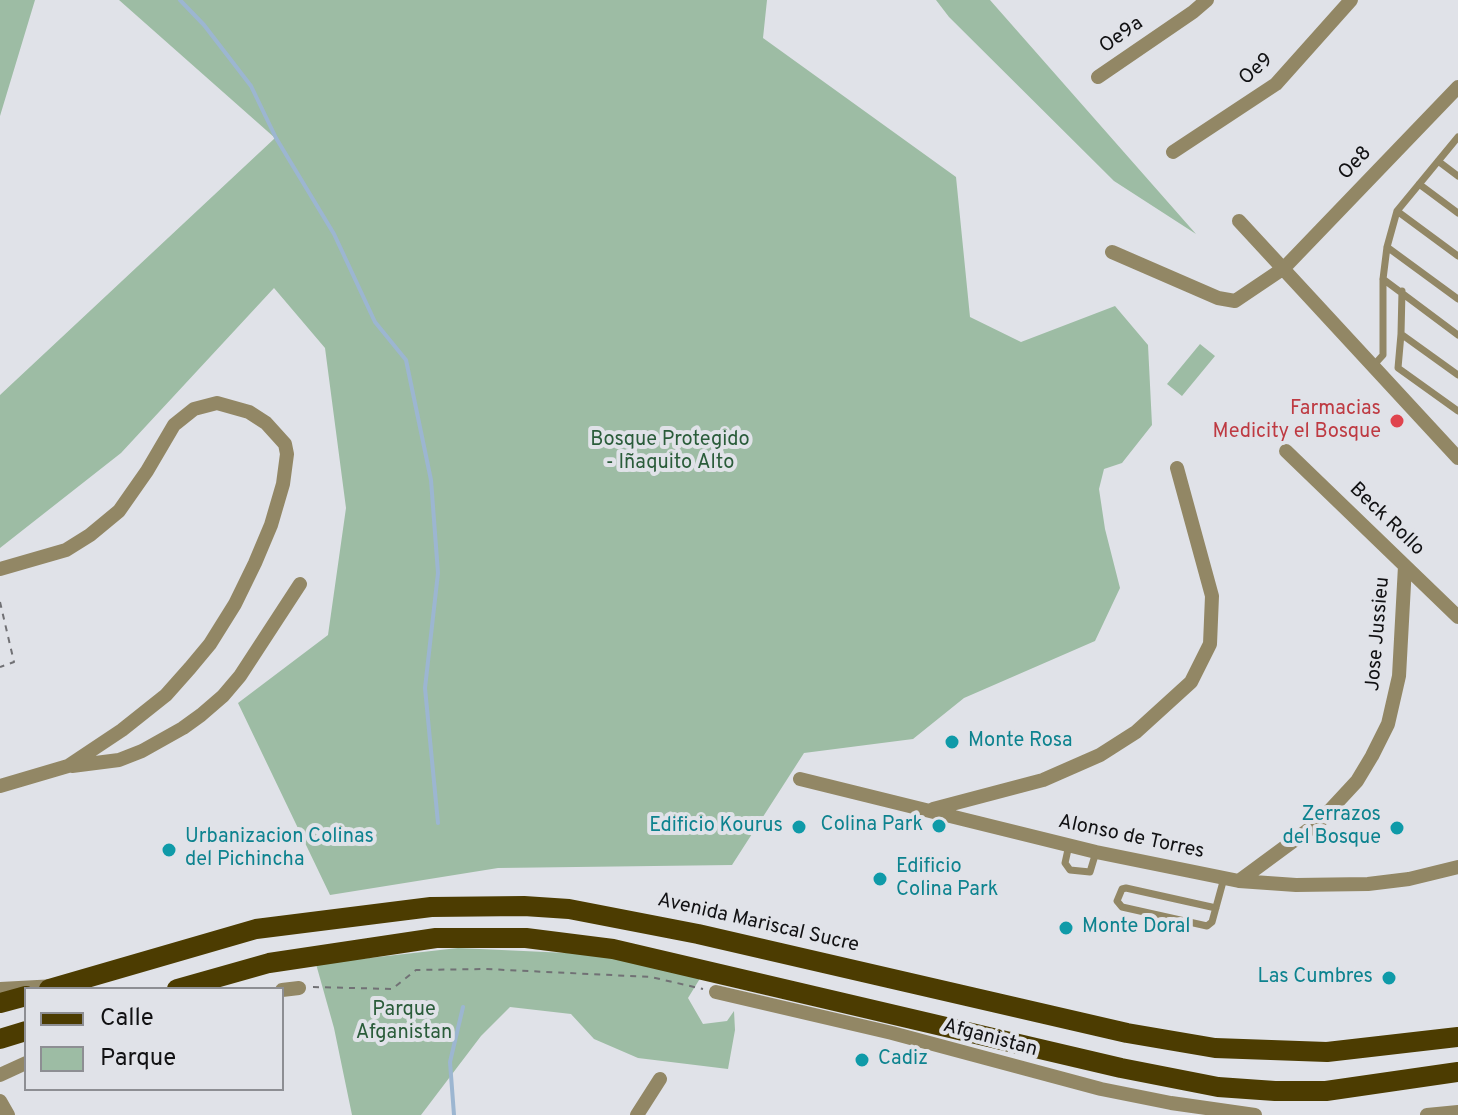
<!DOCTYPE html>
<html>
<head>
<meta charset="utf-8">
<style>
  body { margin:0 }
  #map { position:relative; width:1458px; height:1115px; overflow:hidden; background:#e0e2e8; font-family:Overpass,sans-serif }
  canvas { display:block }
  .legend { position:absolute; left:24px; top:987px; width:260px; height:104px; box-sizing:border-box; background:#e0e2e8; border:2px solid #8d8e93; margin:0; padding:10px 14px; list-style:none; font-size:24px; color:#111113 }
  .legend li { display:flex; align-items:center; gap:16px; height:40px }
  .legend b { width:40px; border:2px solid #8d8e93 }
</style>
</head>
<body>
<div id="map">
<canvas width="1458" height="1115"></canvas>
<ul class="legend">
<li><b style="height:10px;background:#4c3c01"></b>Calle</li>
<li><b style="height:22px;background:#9dbca4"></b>Parque</li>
</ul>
</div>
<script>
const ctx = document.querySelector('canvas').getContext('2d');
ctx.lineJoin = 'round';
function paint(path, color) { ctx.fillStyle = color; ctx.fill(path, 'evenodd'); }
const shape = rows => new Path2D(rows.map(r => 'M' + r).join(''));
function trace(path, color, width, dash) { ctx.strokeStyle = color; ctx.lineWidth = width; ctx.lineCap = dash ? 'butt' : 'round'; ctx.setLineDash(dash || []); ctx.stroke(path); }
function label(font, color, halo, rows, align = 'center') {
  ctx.font = font + ' Overpass,sans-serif'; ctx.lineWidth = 8; ctx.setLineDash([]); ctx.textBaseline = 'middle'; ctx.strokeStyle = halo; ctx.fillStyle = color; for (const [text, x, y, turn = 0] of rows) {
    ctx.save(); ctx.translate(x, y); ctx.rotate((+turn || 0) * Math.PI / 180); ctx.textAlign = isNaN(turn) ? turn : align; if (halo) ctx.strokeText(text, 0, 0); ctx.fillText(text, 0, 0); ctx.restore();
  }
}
paint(shape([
  [0,0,35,0,0,116],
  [119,0,767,0,763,38,956,177,970,317,1021,342,1115,306,1148,345,1152,425,1122,463,1104,469,1099,489,1105,529,1120,588,1095,641,964,698,913,739,804,753,732,865,498,868,330,895,238,703,328,635,346,508,325,348,274,288,121,453,0,548,0,395,275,138],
  [936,0,990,0,1196,234,1114,181,949,17],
  [1200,344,1215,356,1182,396,1167,384],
  [458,948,589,954,704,972,688,998,703,1024,727,1021,734,1011,735,1030,728,1069,638,1058,594,1039,571,1014,510,1007,481,1036,421,1115,352,1115,334,1028,316,964]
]), '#9dbca4');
trace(shape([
  [180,0,204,25,251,86,276,138,334,234,375,322,406,360,431,480,438,573,425,688,438,823],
  [454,1115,450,1062,463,1007]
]), '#9cb6d1', 4);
trace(shape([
  [0,602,14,662,0,667],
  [313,987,392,989,416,970,486,969,651,977,703,989]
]), '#717175', 2, [6, 6]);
trace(shape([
  [1438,161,1458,176],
  [1419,184,1458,213],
  [1397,211,1458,256],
  [1387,247,1458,299],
  [1383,279,1458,335],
  [1402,291,1401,334,1458,375],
  [1401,334,1398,368,1458,411],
  [1373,366,1383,355,1383,279,1387,247,1397,211,1458,137],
  [1069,845,1065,863,1070,870,1090,872,1096,852],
  [1216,908,1126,888,1122,889,1117,901,1122,907,1207,926,1212,922,1224,878]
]), '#928765', 7);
trace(shape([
  [1098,77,1193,12,1207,0],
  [1173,152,1276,84,1351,0],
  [1239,221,1458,458],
  [1112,252,1218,298,1235,301,1284,268,1458,87],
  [1286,451,1458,617],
  [0,569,66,550,90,535,119,511,147,471,174,425,194,409,217,403,249,412,266,423,285,444,287,454,283,484,271,525,255,563,235,604,210,644,190,668,166,695,122,730,68,766,0,786],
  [72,766,119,760,142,751,183,728,201,715,223,696,240,676,300,584],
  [800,779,1096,852,1239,881,1296,885,1368,884,1409,879,1458,867],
  [933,809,1043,780,1100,755,1136,732,1191,682,1210,644,1212,596,1177,468],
  [1239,881,1319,822,1357,781,1372,756,1388,724,1399,676,1405,566],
  [0,989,56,986],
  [282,990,299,988],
  [716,992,892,1033,1101,1089,1171,1103,1255,1115],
  [0,1075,26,1063],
  [0,1101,8,1115],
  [637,1115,660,1079],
  [1427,1115,1458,1112]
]), '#928765', 14);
trace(shape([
  [49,989,256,929,431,907,524,906,569,909,698,934,1127,1033,1215,1048,1327,1052,1458,1037],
  [177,989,269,963,436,938,526,938,613,949,1121,1068,1218,1087,1275,1091,1326,1091,1458,1072],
  [0,1003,26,996],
  [0,1039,26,1031]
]), '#4c3c01', 20);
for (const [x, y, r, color] of [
  [1397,421,8,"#e0444e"],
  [952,742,8,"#0f9aa8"],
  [939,826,8,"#0f9aa8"],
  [799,827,8,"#0f9aa8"],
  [1397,828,8,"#0f9aa8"],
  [169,850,8,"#0f9aa8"],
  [880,879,8,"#0f9aa8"],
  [1066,928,8,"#0f9aa8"],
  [1389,978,8,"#0f9aa8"],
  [862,1060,8,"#0f9aa8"]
]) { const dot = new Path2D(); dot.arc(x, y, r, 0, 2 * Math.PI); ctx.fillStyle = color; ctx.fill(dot); trace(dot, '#e0e2e8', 3); }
label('20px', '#111113', '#e0e2e8', [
  ["Oe9a",1122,36,-35],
  ["Oe9",1257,70,-41],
  ["Oe8",1356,164,-46],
  ["Beck Rollo",1386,520,44],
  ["Jose Jussieu",1379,634,-85],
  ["Alonso de Torres",1131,838,12],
  ["Avenida Mariscal Sucre",758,924,13],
  ["Afganistan",990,1039,15]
]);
label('20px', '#be3a42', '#e0e2e8', [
  ["Farmacias",1381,410],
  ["Medicity el Bosque",1381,433]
], 'right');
label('20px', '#2a5c3a', '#e0e2e8', [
  ["Bosque Protegido",670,441],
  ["- Iñaquito Alto",670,464],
  ["Parque",404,1011],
  ["Afganistan",404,1034]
]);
label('20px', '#0d838f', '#e0e2e8', [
  ["Monte Rosa",968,742],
  ["Zerrazos",1381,816,"right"],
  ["del Bosque",1381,839,"right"],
  ["Colina Park",923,826,"right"],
  ["Edificio Kourus",783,827,"right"],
  ["Urbanizacion Colinas",185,838],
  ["del Pichincha",185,861],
  ["Edificio",896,868],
  ["Colina Park",896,891],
  ["Monte Doral",1082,928],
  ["Las Cumbres",1373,978,"right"],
  ["Cadiz",878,1060]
], 'left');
</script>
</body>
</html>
